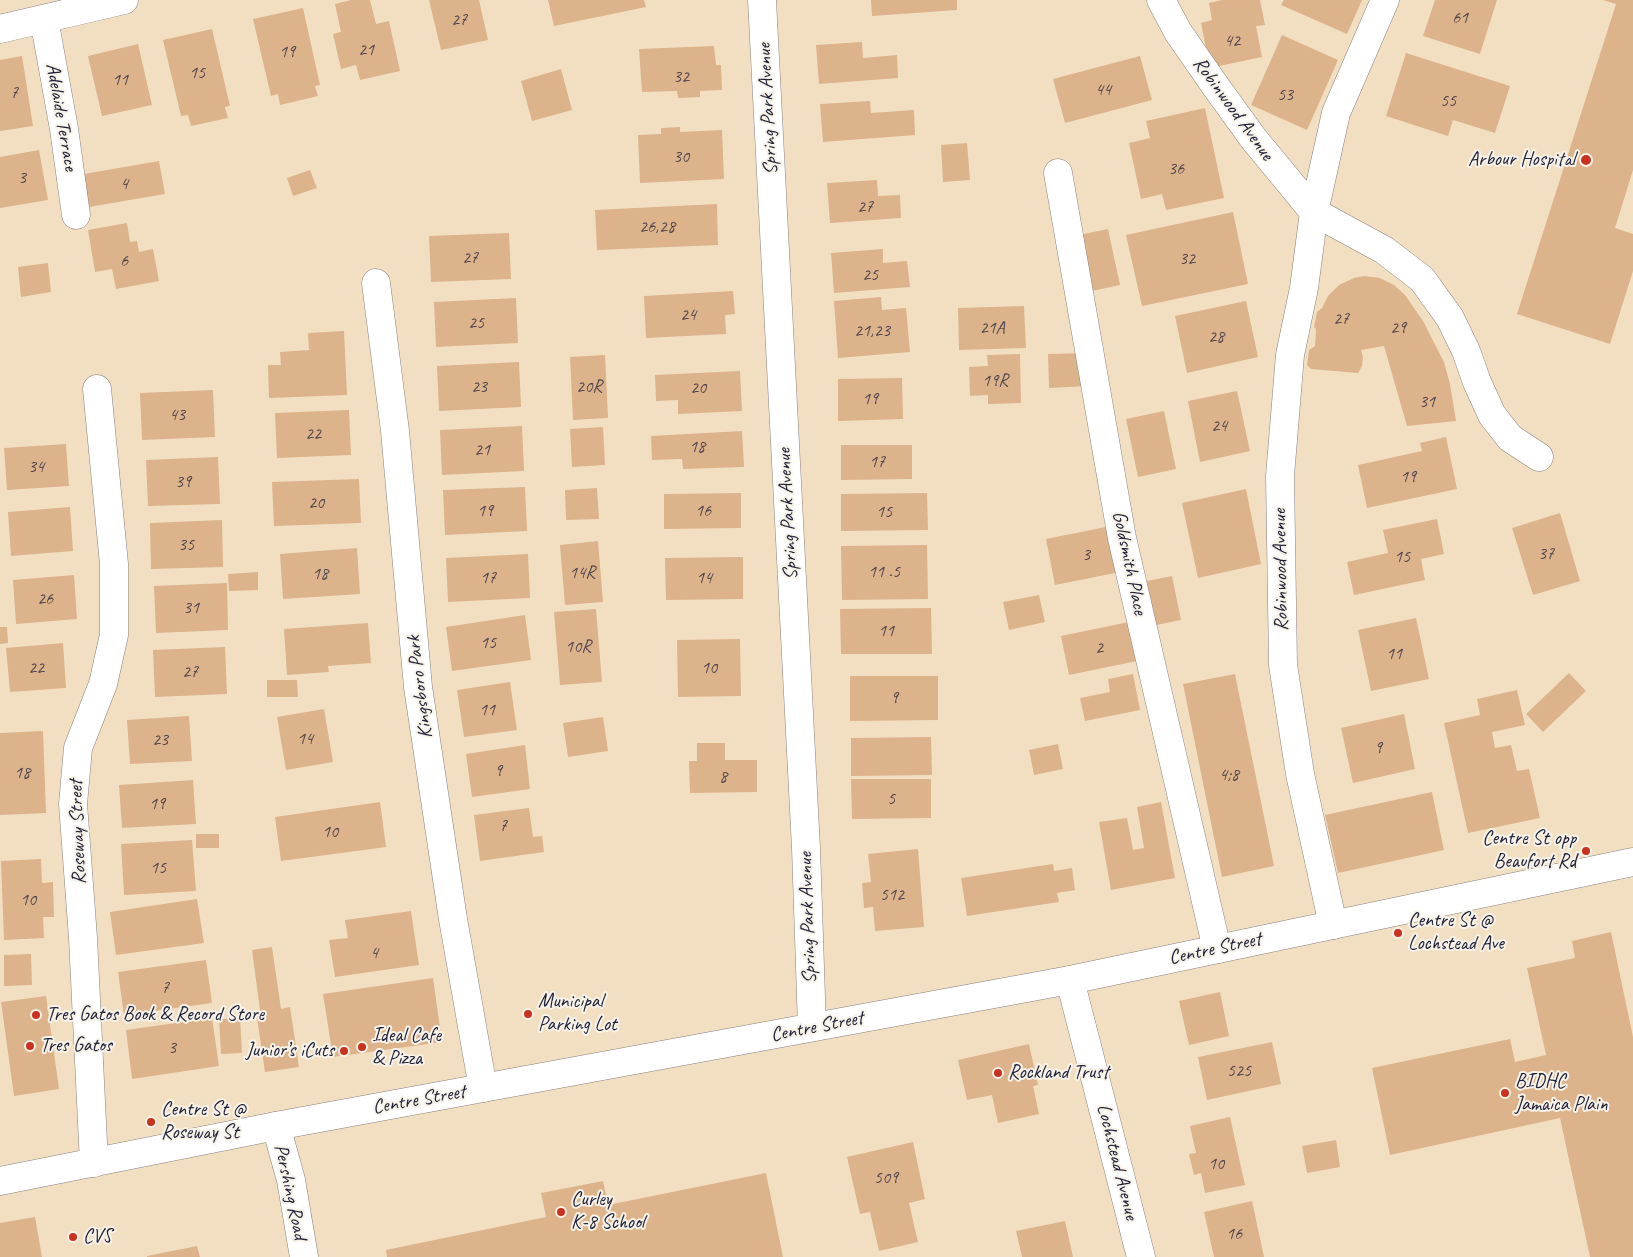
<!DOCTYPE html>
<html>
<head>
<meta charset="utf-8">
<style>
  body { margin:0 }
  canvas { display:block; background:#f2dfc2 }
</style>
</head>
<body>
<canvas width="1633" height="1257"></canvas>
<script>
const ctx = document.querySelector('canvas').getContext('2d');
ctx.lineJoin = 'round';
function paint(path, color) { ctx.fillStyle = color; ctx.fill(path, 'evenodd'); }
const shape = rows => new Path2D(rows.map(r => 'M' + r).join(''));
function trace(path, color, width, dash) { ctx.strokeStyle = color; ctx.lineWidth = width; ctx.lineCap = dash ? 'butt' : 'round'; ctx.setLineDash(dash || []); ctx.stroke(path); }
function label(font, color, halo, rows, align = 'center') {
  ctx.font = font + ' Caveat,sans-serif'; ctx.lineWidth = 4; ctx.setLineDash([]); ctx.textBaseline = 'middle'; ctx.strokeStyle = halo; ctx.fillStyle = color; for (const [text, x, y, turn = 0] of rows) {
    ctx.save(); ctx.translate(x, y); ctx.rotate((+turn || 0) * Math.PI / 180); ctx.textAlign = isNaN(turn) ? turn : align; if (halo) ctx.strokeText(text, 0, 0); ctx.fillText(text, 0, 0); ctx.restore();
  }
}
paint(shape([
  [351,0,370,0,376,24,389,21,400,71,360,80,356,65,341,69,333,34,341,32,335,4],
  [429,0,479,0,488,40,441,50],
  [548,0,644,0,646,7,554,26],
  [871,0,957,0,957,10,872,16],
  [1222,0,1260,0,1265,25,1256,26,1262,57,1210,68,1201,23,1212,20,1209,3],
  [1284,0,1362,0,1347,34,1281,5],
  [1435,0,1497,0,1480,54,1423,36],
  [1603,0,1633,0,1633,170,1615,228,1633,234,1633,271,1610,344,1517,314,1616,4],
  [303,8,320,85,315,86,318,96,280,105,278,94,271,96,253,19],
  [212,29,230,106,225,107,228,118,191,126,188,115,181,116,163,40],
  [1282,35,1338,60,1307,130,1251,105],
  [862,42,863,58,897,55,898,78,819,84,816,45],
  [138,44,152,105,102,116,88,56],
  [714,46,716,65,721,65,722,90,700,91,700,97,678,98,677,91,642,92,639,49],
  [1406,53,1510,86,1495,133,1453,120,1448,136,1386,116],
  [22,56,33,126,0,131,0,60],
  [1140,56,1152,100,1065,123,1053,79],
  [561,69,572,110,532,121,521,81],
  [870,101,871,113,914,110,915,135,823,142,820,104],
  [1205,108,1224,198,1166,210,1162,194,1141,199,1129,143,1150,138,1146,121],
  [680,127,680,132,722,130,724,179,640,183,638,135,661,134,661,128],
  [967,143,970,180,943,182,941,145],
  [39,150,48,200,0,208,0,157],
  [159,161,165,194,89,207,84,174],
  [310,170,317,188,293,196,287,178],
  [877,180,878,196,900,195,901,218,830,223,827,183],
  [717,204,718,245,597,250,595,210],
  [1233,212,1248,284,1142,306,1126,235],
  [127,223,130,242,137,241,139,252,153,249,159,281,116,289,112,269,95,272,88,230],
  [1108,229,1120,285,1092,291,1079,235],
  [509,233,511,279,431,282,429,236],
  [883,249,883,263,907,261,910,287,834,293,831,253],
  [48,263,51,292,21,297,18,267],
  [1364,276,1380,278,1394,285,1405,295,1423,321,1444,362,1450,384,1456,421,1407,426,1384,346,1361,350,1363,357,1362,366,1358,373,1311,369,1307,365,1309,350,1315,346,1316,329,1314,327,1317,312,1322,308,1328,296,1339,285,1354,278],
  [733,291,735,314,725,315,726,334,646,338,644,296],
  [881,297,882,310,906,308,910,352,838,358,834,301],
  [516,298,518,343,436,347,434,302],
  [1246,301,1258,357,1187,373,1175,316],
  [1024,306,1026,348,959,350,958,308],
  [344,331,347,395,269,398,268,365,281,365,280,352,309,350,308,333],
  [1088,353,1089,386,1049,388,1048,354],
  [1020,354,1021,403,988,404,988,395,970,396,969,367,988,366,987,355],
  [605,355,608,418,573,420,570,357],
  [519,362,521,407,439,411,437,366],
  [740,371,742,411,678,414,678,400,656,401,655,375],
  [902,378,903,419,838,421,838,379],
  [213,390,215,437,142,440,140,393],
  [1237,391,1250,451,1200,462,1188,401],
  [349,410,351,455,277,458,275,413],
  [1164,411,1176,469,1138,477,1126,419],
  [522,426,524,471,442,475,440,430],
  [603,427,605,465,572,467,570,429],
  [742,431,744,467,683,469,682,459,652,460,651,436],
  [1446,437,1457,489,1367,508,1358,465,1422,451,1420,443],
  [66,444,69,486,7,490,4,448],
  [841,445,912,445,912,479,841,480],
  [218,457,220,504,148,506,146,460],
  [359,479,361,523,274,526,272,482],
  [525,487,527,531,445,535,443,490],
  [597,488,599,519,566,520,565,490],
  [1246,489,1261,564,1198,578,1182,503],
  [741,493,741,528,664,529,664,494],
  [927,493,928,530,841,531,841,494],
  [70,507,73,551,11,556,8,512],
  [1560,513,1580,581,1533,595,1512,528],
  [1437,519,1444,554,1421,559,1425,580,1354,595,1347,562,1388,553,1383,530],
  [222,520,223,567,151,569,150,523],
  [1116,525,1125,571,1055,585,1046,539],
  [598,541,603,602,565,605,560,545],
  [927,545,928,599,842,600,841,546],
  [357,548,360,594,283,599,280,554],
  [528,554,530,598,448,602,446,558],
  [743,557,743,599,666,600,665,558],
  [258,572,258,590,229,591,228,574],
  [74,575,77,619,16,624,13,580],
  [1172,576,1181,620,1147,627,1137,583],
  [227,583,228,630,156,633,154,586],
  [1039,595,1045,622,1009,630,1003,602],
  [931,608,932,654,841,654,840,609],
  [596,609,602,682,560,685,554,612],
  [525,615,531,660,452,671,446,627],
  [1416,618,1429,679,1371,691,1358,630],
  [1129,622,1137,661,1069,675,1061,636],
  [368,623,371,663,328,666,329,672,287,675,284,629],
  [0,627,7,627,8,643,0,644],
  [740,639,741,696,678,697,677,640],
  [63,643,66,688,10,692,6,648],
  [225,647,227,694,155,697,153,650],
  [1569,673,1586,691,1543,732,1526,714],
  [1133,674,1140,710,1085,721,1080,698,1110,692,1108,679],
  [1235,674,1274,866,1222,877,1183,684],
  [850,676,938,676,938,720,850,721],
  [267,680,297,680,298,697,267,697],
  [510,682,517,730,464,737,457,690],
  [1517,690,1525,725,1492,732,1495,748,1511,745,1517,771,1529,769,1540,818,1468,833,1444,723,1480,715,1477,699],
  [324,709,333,762,286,770,277,717],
  [1404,714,1415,769,1353,783,1341,728],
  [189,716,192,761,130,764,127,720],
  [603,717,608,751,568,757,563,723],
  [43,731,46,813,0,815,0,733],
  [931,737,932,775,851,776,851,738],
  [697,743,725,743,725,760,757,760,757,792,690,793,689,761,697,761],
  [1058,744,1063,769,1034,775,1029,750],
  [525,745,530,789,472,797,466,754],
  [851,779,931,779,931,818,852,819],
  [193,780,196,824,122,828,119,785],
  [1432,792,1444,850,1338,873,1325,815],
  [380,802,386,847,281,861,275,817],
  [1161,802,1175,878,1111,890,1099,822,1127,818,1133,850,1144,848,1137,807],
  [529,808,533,837,542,836,544,852,480,861,474,815],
  [196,834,219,834,219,848,196,848],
  [192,840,196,891,124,895,121,844],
  [918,849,924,927,875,931,873,907,864,908,862,883,871,882,868,854],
  [41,859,42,883,53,882,54,917,43,917,44,938,4,940,1,861],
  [1053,864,1054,871,1072,868,1075,890,1057,893,1059,902,967,916,961,878],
  [197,899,204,943,116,955,110,912],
  [411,911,419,965,335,977,329,940,348,938,345,920],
  [1611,932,1633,1037,1633,1257,1590,1257,1560,1118,1390,1155,1372,1068,1510,1039,1515,1062,1546,1055,1527,968,1575,958,1572,941],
  [272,947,281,1009,290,1007,299,1067,265,1072,256,1011,260,1010,252,950],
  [31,954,32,985,4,986,4,955],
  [206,960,212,1003,124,1015,118,972],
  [433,978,442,1042,333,1057,323,994],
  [1220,992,1229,1036,1189,1045,1179,1001],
  [46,996,59,1089,14,1096,1,1002],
  [212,1018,219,1066,132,1079,126,1030],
  [240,1018,242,1053,221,1054,219,1019],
  [1272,1042,1281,1084,1207,1100,1198,1057],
  [1029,1044,1038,1085,1033,1086,1039,1114,998,1123,992,1095,967,1100,958,1060],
  [1230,1117,1245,1185,1205,1193,1201,1173,1194,1175,1189,1154,1196,1153,1190,1126],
  [1336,1140,1340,1167,1307,1173,1302,1146],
  [913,1142,925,1199,909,1203,918,1242,879,1251,870,1212,860,1214,847,1157],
  [766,1173,783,1257,387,1257,386,1250,546,1217,541,1193,603,1181,608,1205],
  [1252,1201,1264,1257,1214,1257,1204,1212],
  [35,1217,42,1257,0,1257,0,1223],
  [1065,1221,1073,1257,1022,1257,1016,1231],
  [197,1246,200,1257,147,1257,147,1256]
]), '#ddb38b');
const minor = shape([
  [762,0,806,848,812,1027],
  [1161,0,1178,32,1214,84,1253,138,1314,212,1384,250,1422,279,1450,318,1466,351,1477,382,1492,415,1510,438,1539,457],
  [44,19,64,129,76,215],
  [0,29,124,0],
  [1058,173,1122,538,1217,949],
  [376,283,395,431,418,687,453,919,483,1088],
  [1333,925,1300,774,1283,665,1280,476,1290,355,1304,288,1314,212,1336,113,1385,0],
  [1070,980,1141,1257],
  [276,1126,291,1180,304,1257],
  [94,1163,83,938,73,804,78,748,103,684,114,635,114,564,97,389]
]);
const major = shape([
  [0,1181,276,1126,1070,980,1633,862]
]);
trace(minor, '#8a807e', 29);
trace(major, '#8a807e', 29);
trace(minor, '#fff', 28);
trace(major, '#fff', 28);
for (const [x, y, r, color] of [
  [1586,160,6,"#c8321e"],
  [1586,851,5,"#c8321e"],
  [1398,933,5,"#c8321e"],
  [528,1014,5,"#c8321e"],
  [36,1015,5,"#c8321e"],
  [30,1046,5,"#c8321e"],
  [362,1047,5,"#c8321e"],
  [344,1051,5,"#c8321e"],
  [998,1073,5,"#c8321e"],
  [1505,1093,5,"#c8321e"],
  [151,1122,5,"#c8321e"],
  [561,1212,5,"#c8321e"],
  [73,1237,5,"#c8321e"]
]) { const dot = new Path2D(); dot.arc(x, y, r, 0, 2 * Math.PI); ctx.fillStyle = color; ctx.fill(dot); trace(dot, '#f7f3e8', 2); }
label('18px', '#51464f', null, [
  ["61",1460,18],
  ["27",459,20],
  ["42",1232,41],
  ["21",366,50],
  ["19",287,52],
  ["15",197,73],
  ["32",681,77],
  ["11",120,80],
  ["44",1103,90],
  ["7",14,93],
  ["53",1285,95],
  ["55",1448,101],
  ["30",681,157],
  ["36",1176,169],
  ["3",22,178],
  ["4",124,184],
  ["27",865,207],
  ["26,28",657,227],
  ["27",470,258],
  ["32",1187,259],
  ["6",124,261],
  ["25",870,275],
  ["24",688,315],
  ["27",1341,319],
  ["25",476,323],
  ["21A",992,328],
  ["29",1398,328],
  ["21,23",872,331],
  ["28",1216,337],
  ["19R",995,381],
  ["23",479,387],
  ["20R",589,387],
  ["20",698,388],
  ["19",870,399],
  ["31",1427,402],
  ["43",177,415],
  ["24",1219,426],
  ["22",313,434],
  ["18",697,447],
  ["21",482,450],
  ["17",877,462],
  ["34",36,467],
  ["19",1408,477],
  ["39",183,482],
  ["20",316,503],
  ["19",485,511],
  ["16",703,511],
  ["15",884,512],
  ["35",186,545],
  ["37",1546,554],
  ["3",1086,555],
  ["15",1402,557],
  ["11 .5",884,572],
  ["14R",582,573],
  ["18",320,574],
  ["17",488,578],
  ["14",704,578],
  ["26",45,599],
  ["31",191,608],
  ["11",886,631],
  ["15",488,643],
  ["10R",578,647],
  ["2",1099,648],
  ["11",1394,654],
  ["22",36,668],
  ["10",709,668],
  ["27",190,672],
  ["9",894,698],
  ["11",487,710],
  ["14",305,739],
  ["23",160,740],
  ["9",1378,748],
  ["9",498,771],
  ["18",22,773],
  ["4;8",1229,775],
  ["8",723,777],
  ["5",891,799],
  ["19",157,804],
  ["7",503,826],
  ["10",330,832],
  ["15",158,868],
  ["512",892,895],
  ["10",28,900],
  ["4",374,953],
  ["7",165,988],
  ["3",172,1048],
  ["525",1239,1071],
  ["10",1216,1164],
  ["509",886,1178],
  ["16",1234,1234]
]);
label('20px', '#22223b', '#f7f3e8', [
  ["Spring Park Avenue",768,109,-93],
  ["Robinwood Avenue",1233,109,54],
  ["Adelaide Terrace",61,117,80],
  ["Spring Park Avenue",788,514,-93],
  ["Goldsmith Place",1129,563,78],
  ["Robinwood Avenue",1281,570,-91],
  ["Kingsboro Park",420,687,-97],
  ["Roseway Street",78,832,-92],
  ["Spring Park Avenue",808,918,-92],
  ["Centre Street",1215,949,-12],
  ["Centre Street",817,1027,-11],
  ["Centre Street",419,1100,-10],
  ["Lochstead Avenue",1117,1162,76],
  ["Pershing Road",290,1192,78]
]);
label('20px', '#22223b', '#f7f3e8', [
  ["Arbour Hospital",1575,160,"right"],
  ["Centre St opp",1576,839,"right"],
  ["Beaufort Rd",1576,862,"right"],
  ["Centre St @",1408,921],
  ["Lochstead Ave",1408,944],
  ["Municipal",538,1002],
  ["Parking Lot",538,1025],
  ["Tres Gatos Book & Record Store",46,1015],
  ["Ideal Cafe",372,1036],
  ["& Pizza",372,1059],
  ["Tres Gatos",40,1046],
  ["Junior’s iCuts",334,1051,"right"],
  ["Rockland Trust",1008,1073],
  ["BIDHC",1515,1082],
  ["Jamaica Plain",1515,1105],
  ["Centre St @",161,1110],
  ["Roseway St",161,1133],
  ["Curley",571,1200],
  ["K-8 School",571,1223],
  ["CVS",83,1237]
], 'left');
</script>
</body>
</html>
